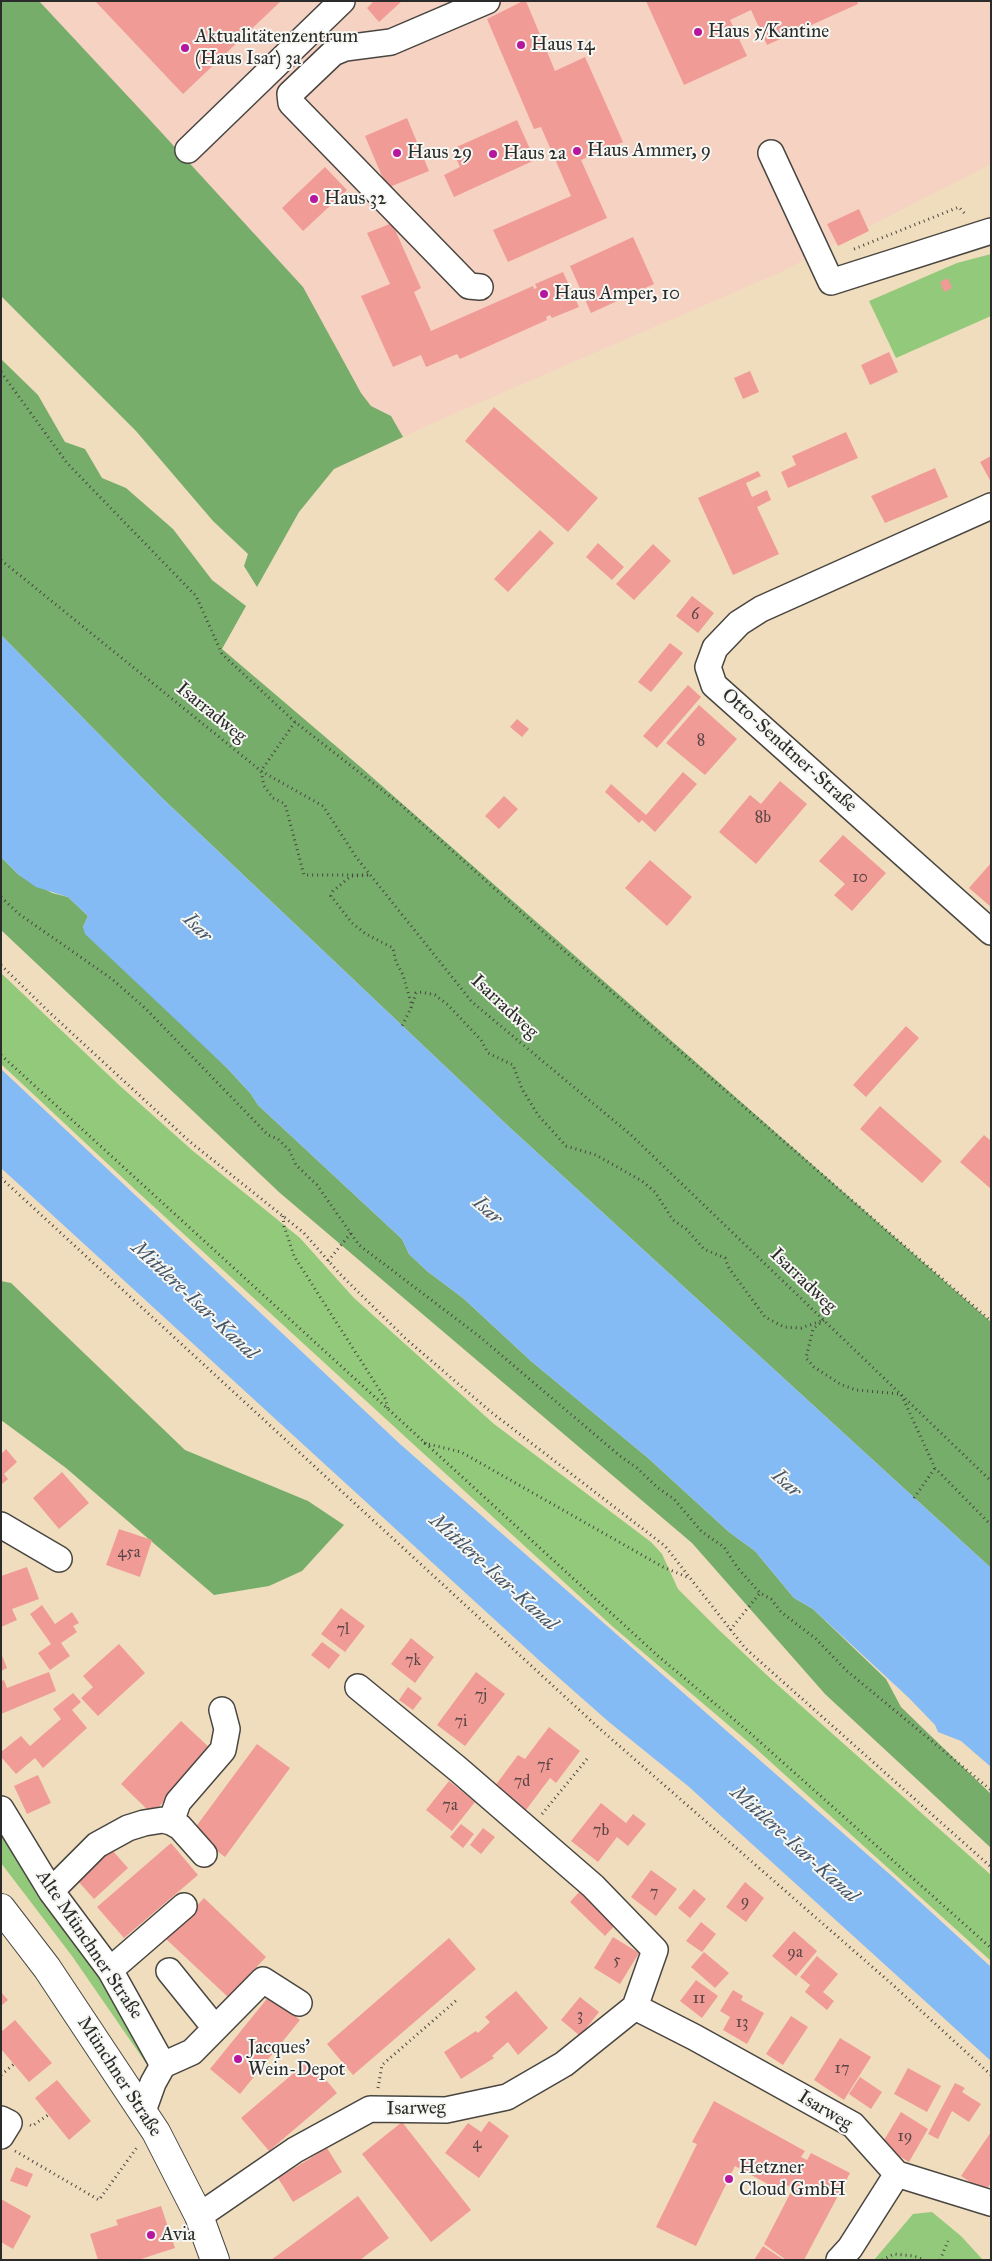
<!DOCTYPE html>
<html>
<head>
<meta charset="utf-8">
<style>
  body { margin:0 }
  #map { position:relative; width:992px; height:2261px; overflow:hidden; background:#f0ddbd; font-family:"IM FELL Great Primer",serif }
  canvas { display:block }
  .frame { position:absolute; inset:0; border:2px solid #2b2b2b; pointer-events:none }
</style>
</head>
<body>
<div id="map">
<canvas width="992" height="2261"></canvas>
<div class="frame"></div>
</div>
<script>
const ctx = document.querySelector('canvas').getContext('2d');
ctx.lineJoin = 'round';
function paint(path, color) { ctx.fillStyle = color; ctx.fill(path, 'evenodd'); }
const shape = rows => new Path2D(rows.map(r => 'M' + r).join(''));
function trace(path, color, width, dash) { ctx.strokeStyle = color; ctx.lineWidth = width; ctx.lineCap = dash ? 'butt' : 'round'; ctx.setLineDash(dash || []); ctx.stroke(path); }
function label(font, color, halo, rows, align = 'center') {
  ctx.font = font + ' "IM FELL Great Primer",serif'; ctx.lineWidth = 4; ctx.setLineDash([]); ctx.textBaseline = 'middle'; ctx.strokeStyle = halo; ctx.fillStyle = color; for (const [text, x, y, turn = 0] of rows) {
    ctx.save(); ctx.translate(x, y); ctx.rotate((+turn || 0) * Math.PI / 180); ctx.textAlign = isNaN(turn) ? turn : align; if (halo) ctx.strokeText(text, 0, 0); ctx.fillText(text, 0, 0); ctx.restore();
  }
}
paint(shape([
  [1,1,991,1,991,164,781,272,435,422,335,469]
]), '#f6d2c3');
paint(shape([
  [991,254,991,316,896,358,869,301,957,263],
  [1,973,119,1085,193,1151,300,1238,354,1298,494,1424,651,1542,662,1554,678,1589,719,1630,771,1679,991,1875,991,1961,753,1746,612,1626,140,1194,1,1064],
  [1,1829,98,1966,153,2070,148,2066,72,1956,1,1863],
  [932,2212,961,2236,983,2260,874,2260,913,2214]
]), '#93c97a');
paint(shape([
  [1,1,39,1,150,120,303,287,361,393,371,406,391,416,403,437,334,469,299,512,257,587,244,566,248,554,213,521,136,431,1,296],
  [1,359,38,395,65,442,85,449,102,478,126,488,173,529,212,580,246,606,222,649,364,770,991,1322,991,1568,507,1125,161,797,1,635],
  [1,857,19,875,52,893,68,897,88,916,83,927,228,1069,251,1094,258,1105,402,1239,409,1254,427,1271,463,1298,531,1361,648,1458,729,1532,755,1551,794,1598,813,1609,886,1679,901,1707,991,1794,991,1848,825,1694,692,1543,280,1193,1,930],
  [1,1281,11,1283,185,1450,308,1501,344,1525,302,1571,269,1586,214,1595,66,1468,1,1420]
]), '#76ad6a');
paint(shape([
  [1,635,161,797,507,1125,991,1568,991,1767,961,1741,938,1732,935,1725,909,1698,813,1609,794,1598,755,1551,729,1532,648,1458,531,1361,463,1298,427,1271,409,1254,402,1239,258,1105,251,1094,228,1069,85,934,83,927,88,916,68,897,36,887,19,875,1,857],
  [1,1069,400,1444,894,1878,991,1967,991,2061,688,1786,609,1722,541,1662,1,1168]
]), '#84bbf4');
paint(shape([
  [95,1,281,1,183,94],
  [374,1,402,1,379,22,367,8],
  [523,1,526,1,555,71,585,57,623,142,581,160,607,218,508,262,493,230,571,196,541,127,534,129,487,19],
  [646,1,857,1,858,4,767,45,751,10,730,20,747,56,684,85],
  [407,118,429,171,387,188,365,136],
  [517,120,535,160,454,197,444,175,460,167,452,149],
  [325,167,347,190,303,231,282,208],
  [859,209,869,231,838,246,827,224],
  [392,223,421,288,414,292,431,331,533,286,534,289,537,288,535,284,563,272,579,307,552,318,550,315,546,317,547,320,460,359,457,354,426,367,421,355,393,367,361,296,390,284,367,233],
  [633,237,654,284,591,313,570,266],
  [948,278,952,288,944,292,940,282],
  [889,352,898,372,870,385,861,365],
  [750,371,759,392,743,399,734,378],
  [494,407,598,498,568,532,465,441],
  [846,432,858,458,788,488,781,472,796,465,792,456],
  [991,456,991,482,980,462],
  [935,468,948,497,885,523,871,496],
  [758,471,761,476,746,483,752,497,767,490,771,500,757,507,779,554,733,575,698,498],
  [540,530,554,543,508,592,494,579],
  [598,543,624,567,612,580,586,557],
  [653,544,671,561,634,600,616,584],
  [692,596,714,613,698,633,676,616],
  [670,643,683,653,651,692,638,682],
  [688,685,701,697,657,748,643,736],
  [699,705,737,739,705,775,666,743],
  [517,719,529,729,522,737,510,727],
  [683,772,697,784,655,832,642,820,639,823,605,792,611,784,646,815],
  [780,781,807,804,756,864,719,832,750,795,761,804],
  [504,796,518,809,499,829,485,816],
  [843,835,886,873,852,911,834,895,845,884,819,861],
  [650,860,692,897,667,926,625,888],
  [991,863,991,907,969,888],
  [906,1026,919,1038,866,1097,853,1085],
  [880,1106,942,1161,922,1183,860,1129],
  [984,1135,991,1141,991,1189,960,1162],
  [6,1449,17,1462,4,1474,8,1479,1,1485,1,1454],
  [62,1472,89,1503,59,1529,33,1498],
  [119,1529,152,1540,140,1577,106,1565],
  [27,1567,39,1599,12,1609,17,1620,1,1627,1,1576],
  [42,1605,55,1624,72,1612,79,1623,73,1626,77,1632,61,1643,70,1656,50,1670,38,1653,51,1644,30,1614],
  [341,1608,365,1626,345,1652,321,1634],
  [411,1638,434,1657,415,1683,391,1664],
  [322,1642,340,1655,329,1669,311,1655],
  [119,1644,145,1673,98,1716,81,1698,93,1687,83,1676],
  [1,1653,7,1668,1,1671],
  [49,1672,56,1691,1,1714,1,1681,4,1680,7,1688],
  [476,1672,505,1694,465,1746,437,1725],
  [408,1687,422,1698,413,1710,399,1700],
  [73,1693,81,1702,72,1710,87,1728,43,1768,35,1758,16,1774,1,1757,1,1752,21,1736,30,1746,61,1719,53,1709],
  [181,1721,212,1750,152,1814,121,1784],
  [549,1727,580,1751,556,1783,550,1778,526,1810,495,1786,518,1755,525,1759],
  [257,1744,290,1768,225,1857,192,1832],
  [38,1775,51,1803,27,1814,14,1786],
  [449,1781,475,1802,452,1831,426,1810],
  [601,1803,626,1823,633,1814,646,1824,628,1846,617,1837,598,1862,571,1841],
  [461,1824,474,1834,463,1848,450,1837],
  [483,1828,495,1837,481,1854,470,1845],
  [171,1843,198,1875,124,1938,97,1907],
  [112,1850,128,1868,94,1899,77,1880],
  [651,1870,677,1889,656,1916,631,1897],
  [745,1882,764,1898,746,1922,726,1907],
  [694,1889,706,1899,690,1918,678,1908],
  [580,1891,616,1924,605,1936,570,1902],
  [204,1898,266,1957,228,1997,166,1939],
  [701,1922,716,1934,702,1952,686,1941],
  [794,1931,817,1951,796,1976,772,1956],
  [613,1937,639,1953,620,1984,594,1968],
  [449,1938,476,1969,353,2075,327,2044],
  [704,1952,729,1973,715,1988,691,1967],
  [817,1956,838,1974,823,1992,834,2001,827,2010,805,1992,810,1985,800,1977],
  [696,1980,718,1996,702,2018,680,2001],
  [733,1990,743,1996,741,2000,764,2013,747,2044,723,2030,730,2017,720,2011],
  [516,1991,548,2028,518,2055,508,2042,492,2056,494,2058,461,2079,444,2052,476,2031,478,2033,490,2022,485,2017],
  [1,1992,8,2000,1,2006],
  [270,1995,300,2020,240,2094,210,2069],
  [580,1997,599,2012,580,2036,561,2020],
  [791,2016,808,2027,783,2065,766,2054],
  [15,2020,52,2063,29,2082,1,2049,1,2032],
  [840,2038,871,2057,844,2100,814,2080],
  [309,2060,337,2093,269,2151,241,2118],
  [908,2068,941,2086,927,2112,894,2094],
  [860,2077,882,2092,871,2109,849,2094],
  [57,2080,91,2121,69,2140,35,2098],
  [955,2083,965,2088,962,2092,981,2104,969,2122,952,2111,938,2139,928,2134],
  [714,2101,805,2151,801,2157,807,2160,811,2153,850,2173,804,2260,786,2260,764,2244,793,2188,786,2185,782,2192,735,2166,696,2246,656,2227,697,2144,692,2142],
  [901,2112,928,2129,909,2162,881,2145],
  [489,2121,509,2136,479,2178,445,2153,468,2123,481,2132],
  [402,2122,471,2210,431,2242,362,2154],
  [991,2132,991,2183,985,2192,961,2176],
  [327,2148,342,2172,293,2202,278,2178],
  [16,2167,33,2174,27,2187,10,2181],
  [358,2196,389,2238,360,2260,271,2260],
  [1,2199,31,2216,13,2249,1,2242],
  [161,2206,175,2248,138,2260,98,2260,90,2234,118,2225,116,2220],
  [763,2246,784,2260,754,2260]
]), '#f19b97');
const minor = shape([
  [188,150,342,1],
  [771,153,831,282,991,231],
  [480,287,469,286,291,103,290,94,333,53,345,48,391,42,487,1],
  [991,506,761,609,739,623,715,648,708,667,714,685,991,932],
  [1,1525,59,1559],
  [358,1687,459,1770,593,1886,655,1950,635,2007],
  [1,1809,51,1891,110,1970,163,2065,153,2083,143,2111],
  [171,1822,178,1802,223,1750,227,1729,222,1710],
  [51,1891,97,1845,128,1828,144,1823,163,1820,171,1822,180,1827,204,1854],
  [110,1970,184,1906],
  [169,1971,215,2028],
  [163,2065,192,2052,263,1980,299,2003],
  [1,2119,9,2123,1,2136],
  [199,2216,295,2150,370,2109,446,2110,507,2097,564,2064,635,2007,694,2037,853,2125,897,2174],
  [839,2260,850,2248,897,2174,991,2203]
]);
const major = shape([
  [1,1908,47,1968,156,2132,199,2216,215,2260]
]);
trace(minor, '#494641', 28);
trace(major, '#494641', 30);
trace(shape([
  [854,249,959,207,966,215],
  [1,372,67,463,196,596,222,654,295,722,401,805,561,948,991,1321],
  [1,560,261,771,323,806,356,857,472,1002,631,1135,991,1481],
  [295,722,261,771,264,786,273,798,285,804,304,875,370,875,351,876,333,891,331,896,352,923,366,934,393,948,396,962,403,975,411,1003,411,1008,402,1026],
  [1,897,19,914,112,979,146,1009,268,1135,278,1139,289,1150,296,1165,317,1185,359,1245,480,1337,620,1456,637,1468,658,1488,674,1499,702,1532,724,1547,737,1567,760,1593,771,1599,781,1612,816,1639,847,1671,991,1790],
  [1,965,49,1012,189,1141,304,1233,340,1274,406,1339,491,1412,665,1546,745,1648,991,1867],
  [411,1008,416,993,422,992,435,995,448,1005,481,1040,488,1053,513,1065,522,1089,538,1115,566,1146,596,1155,642,1181,655,1192,673,1220,686,1229,704,1249,725,1258,729,1268,765,1317,784,1327,801,1328,824,1320,813,1329,806,1358,814,1367,840,1384,856,1390,901,1394,935,1468,991,1525],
  [1,1055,658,1656,750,1733,991,1948],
  [1,1178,600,1729,893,1985,991,2075],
  [283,1216,284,1226,294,1256,386,1400,388,1411],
  [328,1261,351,1233],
  [424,1443,461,1452,663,1567,687,1577],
  [914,1498,935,1468],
  [730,1630,760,1593],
  [542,1814,587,1759],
  [1,2075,14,2064],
  [378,2088,382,2065,458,1999],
  [30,2125,32,2126,48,2115],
  [15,2151,99,2200,138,2146],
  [882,2260,894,2254,914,2256,924,2260],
  [940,2260,948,2241]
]), '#494641', 3, [1, 4]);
trace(minor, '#fff', 25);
trace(major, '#fff', 28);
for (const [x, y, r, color] of [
  [698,32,5,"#b5179e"],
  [521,45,5,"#b5179e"],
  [185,48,5,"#b5179e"],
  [577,151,5,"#b5179e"],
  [397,153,5,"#b5179e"],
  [493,154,5,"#b5179e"],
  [314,199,5,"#b5179e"],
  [544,294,5,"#b5179e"],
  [238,2059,5,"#b5179e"],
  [729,2179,5,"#b5179e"],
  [151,2235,5,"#b5179e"]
]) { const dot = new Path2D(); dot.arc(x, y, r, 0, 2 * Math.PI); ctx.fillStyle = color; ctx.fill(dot); trace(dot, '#f6f6f2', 2); }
label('16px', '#5c4746', null, [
  ["6",695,615],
  ["8",701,741],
  ["8b",763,818],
  ["10",860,878],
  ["45a",129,1553],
  ["7l",343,1630],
  ["7k",413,1661],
  ["7j",481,1696],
  ["7i",461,1722],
  ["7f",544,1766],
  ["7d",522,1782],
  ["7a",450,1806],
  ["7b",601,1831],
  ["7",654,1893],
  ["9",745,1902],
  ["9a",795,1953],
  ["5",617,1961],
  ["11",699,1999],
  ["3",580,2016],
  ["13",742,2023],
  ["17",842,2069],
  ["19",905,2137],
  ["4",477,2144]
]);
label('19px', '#2b2b2b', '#f6f6f2', [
  ["Haus 5/Kantine",708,32],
  ["Aktualitätenzentrum",195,37],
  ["(Haus Isar) 3a",195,59],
  ["Haus 14",531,45],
  ["Haus Ammer, 9",587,151],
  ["Haus 29",407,153],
  ["Haus 2a",503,154],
  ["Haus 32",324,199],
  ["Haus Amper, 10",554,294],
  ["Jacques'",248,2048],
  ["Wein-Depot",248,2070],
  ["Hetzner",739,2168],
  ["Cloud GmbH",739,2190],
  ["Avia",161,2235]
], 'left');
label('19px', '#2b2b2b', '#f6f6f2', [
  ["Isarradweg",211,713,39],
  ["Otto-Sendtner-Straße",789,751,42],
  ["Isarradweg",504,1007,43],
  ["Isarradweg",803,1281,44],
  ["Alte Münchner Straße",89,1945,56],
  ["Münchner Straße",119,2077,57],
  ["Isarweg",416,2109,-1],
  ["Isarweg",825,2111,31]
]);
label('italic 20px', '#465667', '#f6f6f2', [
  ["Isar",197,928,45],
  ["Isar",487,1211,42],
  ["Mittlere-Isar-Kanal",194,1301,43],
  ["Isar",786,1484,42],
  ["Mittlere-Isar-Kanal",493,1573,42],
  ["Mittlere-Isar-Kanal",794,1845,42]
]);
</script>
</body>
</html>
